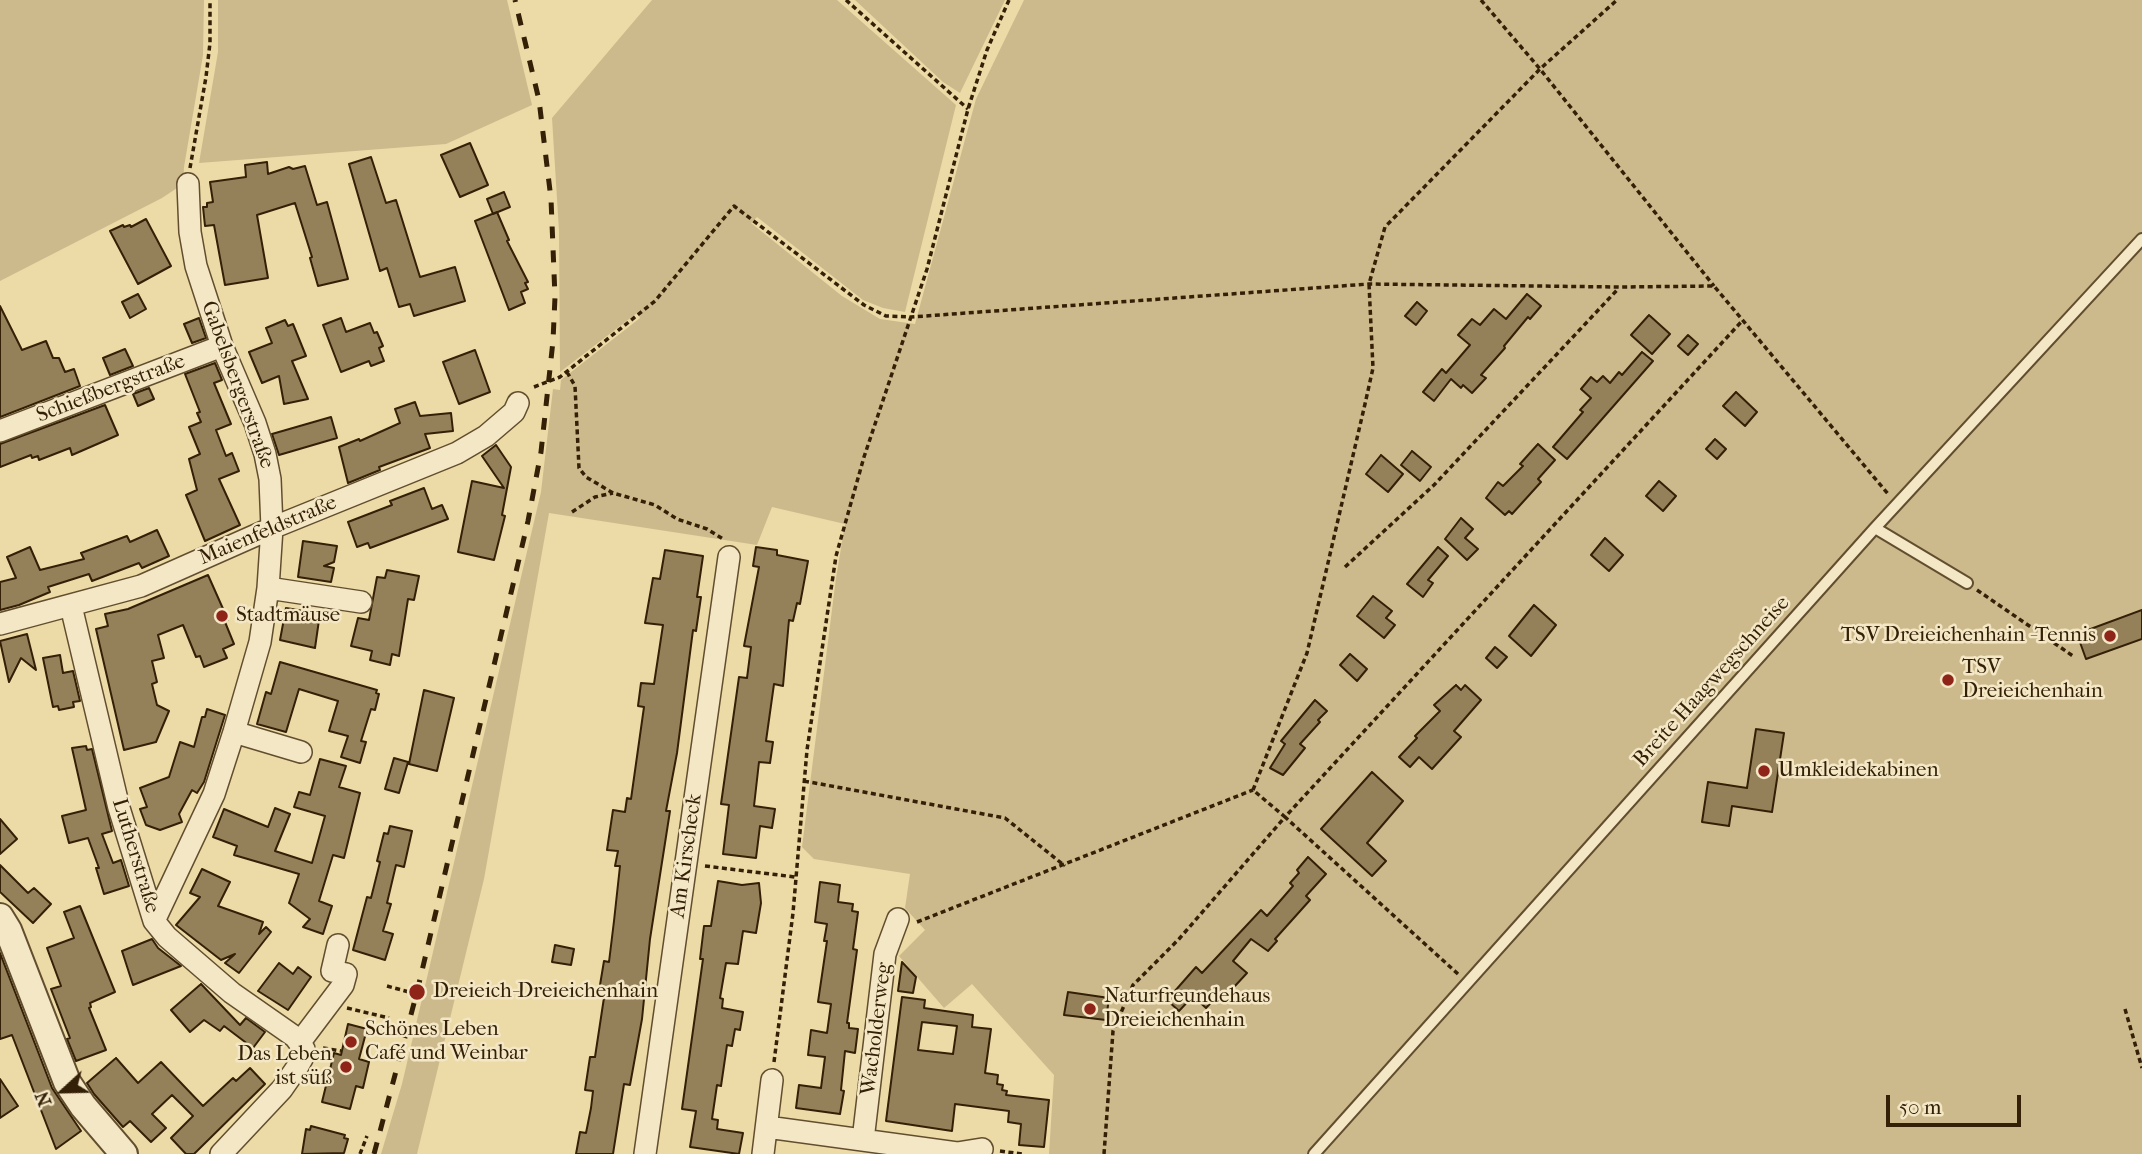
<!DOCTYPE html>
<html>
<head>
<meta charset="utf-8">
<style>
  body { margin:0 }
  #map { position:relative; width:2142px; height:1154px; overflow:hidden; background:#ecdaa7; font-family:"IM FELL French Canon",serif }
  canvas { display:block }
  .north { position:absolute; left:28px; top:1056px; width:70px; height:70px; -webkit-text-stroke:5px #f3e7c6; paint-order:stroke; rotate:248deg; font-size:19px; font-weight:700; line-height:28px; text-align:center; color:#342006 }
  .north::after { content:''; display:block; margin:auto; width:24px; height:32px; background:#342006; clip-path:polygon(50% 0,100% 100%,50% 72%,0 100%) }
  .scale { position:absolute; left:1886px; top:1095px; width:135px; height:32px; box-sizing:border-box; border:4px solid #342006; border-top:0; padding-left:9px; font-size:21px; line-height:24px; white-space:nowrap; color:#342006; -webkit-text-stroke:5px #f3e7c6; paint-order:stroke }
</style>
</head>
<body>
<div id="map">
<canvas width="2142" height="1154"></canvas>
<div class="north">N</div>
<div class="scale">50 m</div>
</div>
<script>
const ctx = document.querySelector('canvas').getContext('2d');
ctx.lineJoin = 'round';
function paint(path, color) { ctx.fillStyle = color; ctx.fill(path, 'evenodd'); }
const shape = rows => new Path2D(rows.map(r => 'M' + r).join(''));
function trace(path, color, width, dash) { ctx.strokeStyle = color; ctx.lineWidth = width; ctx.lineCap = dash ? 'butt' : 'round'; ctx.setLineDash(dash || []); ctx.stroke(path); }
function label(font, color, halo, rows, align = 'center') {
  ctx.font = font + ' "IM FELL French Canon",serif'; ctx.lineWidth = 5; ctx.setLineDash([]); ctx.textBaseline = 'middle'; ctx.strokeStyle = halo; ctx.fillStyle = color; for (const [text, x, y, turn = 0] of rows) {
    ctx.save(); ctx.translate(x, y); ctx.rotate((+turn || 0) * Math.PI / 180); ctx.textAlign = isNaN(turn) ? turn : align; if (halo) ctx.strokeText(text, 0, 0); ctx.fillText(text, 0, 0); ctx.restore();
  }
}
paint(shape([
  [0,0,204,0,203,55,184,167,183,184,162,198,0,281],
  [218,0,507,0,532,105,446,144,199,163,218,52],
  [652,0,837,0,956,105,905,312,883,308,863,300,757,217,751,223,842,296,880,319,915,324,976,99,1024,0,2142,0,2142,1154,1049,1154,1054,1075,972,984,944,1008,899,956,925,930,905,908,910,874,814,859,802,847,836,578,845,524,772,507,757,545,549,513,484,879,417,1154,381,1154,402,1084,541,492,553,389,560,390,561,380,640,318,637,313,560,372,559,231,552,118],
  [855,0,1005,0,960,93,943,82]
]), '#cdba8c');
const building = shape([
  [470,143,488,185,460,197,441,155,470,143],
  [371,157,386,203,396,200,420,277,455,267,465,301,414,316,410,304,399,307,387,268,380,271,349,164,371,157],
  [267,162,268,174,289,167,293,169,305,166,317,205,327,202,348,279,318,286,310,258,312,257,295,203,257,215,268,278,225,285,214,225,205,226,203,207,207,207,207,203,213,202,210,182,246,177,245,165,267,162],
  [504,192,510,207,493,214,487,199,504,192],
  [497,212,509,240,507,241,528,282,525,283,528,289,521,292,525,303,509,310,475,221,497,212],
  [146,219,171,266,138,284,110,231,123,225,124,227,130,225,131,227,146,219],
  [138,294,146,309,130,318,122,302,138,294],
  [1527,294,1541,306,1530,319,1528,317,1504,346,1505,348,1481,375,1486,378,1472,393,1463,385,1461,388,1451,379,1434,401,1423,392,1442,369,1446,373,1470,345,1458,335,1472,319,1480,325,1494,309,1506,319,1527,294],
  [1417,302,1427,311,1416,325,1405,316,1417,302],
  [0,306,22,350,46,341,53,358,59,358,65,372,74,369,80,386,0,417,0,306],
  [1649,315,1670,334,1652,354,1631,335,1649,315],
  [199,318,206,338,192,343,184,324,199,318],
  [341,318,346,332,370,323,374,333,377,332,383,346,379,348,384,361,371,366,369,361,341,372,323,325,341,318],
  [285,320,288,326,293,324,306,356,292,361,308,399,284,404,279,376,262,383,249,352,272,343,266,328,285,320],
  [1688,335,1698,344,1688,355,1678,346,1688,335],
  [125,349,133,366,110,375,103,358,125,349],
  [475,350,490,392,459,404,443,362,475,350],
  [1642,352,1653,361,1567,459,1553,447,1583,412,1580,410,1591,398,1581,389,1591,377,1597,382,1603,376,1610,383,1619,372,1622,375,1642,352],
  [215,363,222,380,214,383,231,424,216,430,226,456,232,453,239,471,219,479,240,525,205,541,186,495,197,490,189,459,200,454,189,427,201,422,197,413,200,412,185,374,215,363],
  [149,388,154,399,138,406,133,394,149,388],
  [1736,392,1757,412,1745,426,1723,406,1736,392],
  [415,402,420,416,451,413,453,431,425,434,430,448,379,467,380,470,348,483,339,447,359,439,360,441,400,423,395,409,415,402],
  [105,405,118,435,72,455,70,448,39,460,38,456,32,458,31,455,0,467,0,444,105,405],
  [331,417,337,438,279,455,272,434,331,417],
  [1715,439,1726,449,1717,459,1706,449,1715,439],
  [1538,444,1555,460,1538,479,1541,482,1512,514,1509,511,1505,515,1486,498,1498,482,1503,486,1523,466,1520,464,1538,444],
  [496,445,511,467,502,515,505,516,494,560,458,552,472,481,504,488,482,456,496,445],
  [1412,451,1431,467,1420,481,1401,465,1412,451],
  [1381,455,1403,474,1388,492,1366,474,1381,455],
  [1659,481,1676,496,1663,511,1646,496,1659,481],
  [424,488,432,509,442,505,448,519,370,548,368,543,357,547,348,522,392,505,390,501,424,488],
  [1461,518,1473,529,1465,538,1478,549,1467,560,1445,539,1461,518],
  [157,530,169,556,142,568,139,563,92,581,89,574,48,587,50,592,19,605,0,610,0,582,16,578,7,557,30,547,40,570,84,559,81,553,127,536,130,542,157,530],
  [1605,538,1623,555,1609,571,1591,555,1605,538],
  [303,541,337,546,334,562,324,566,334,568,331,582,298,577,303,541],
  [756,547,777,550,777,555,808,561,800,604,797,603,793,621,789,620,783,686,774,684,766,741,773,742,770,763,759,762,754,806,775,809,772,828,760,826,756,858,723,854,729,805,721,804,739,677,747,678,751,647,744,646,759,567,753,566,756,547],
  [1438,547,1448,556,1428,580,1433,583,1423,597,1407,584,1438,547],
  [665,550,703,556,697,597,701,597,696,631,693,630,677,753,666,811,670,811,650,939,642,1019,630,1085,624,1084,613,1154,576,1154,580,1132,586,1133,591,1108,593,1091,585,1090,590,1057,595,1057,605,991,599,991,604,961,609,962,614,921,620,866,615,866,618,851,607,850,613,810,625,812,627,798,631,799,644,707,638,706,641,683,654,684,663,625,645,623,653,578,660,579,665,550],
  [387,570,419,576,414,600,408,599,399,656,392,654,390,665,370,660,372,651,351,646,358,618,369,620,377,577,385,578,387,570],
  [208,575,228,620,225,622,234,644,223,649,227,658,204,667,200,656,196,657,183,625,158,635,164,658,152,661,157,682,152,684,157,705,169,711,156,742,124,750,96,629,108,626,105,614,128,609,208,575],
  [1373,596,1392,611,1386,618,1395,625,1384,638,1357,616,1373,596],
  [1534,605,1556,625,1531,656,1509,636,1534,605],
  [286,608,310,612,309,618,319,620,315,648,280,640,286,608],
  [2142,610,2142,639,2086,659,2077,634,2142,610],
  [27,634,36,670,21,658,9,682,0,641,27,634],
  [1495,647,1507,657,1497,668,1486,658,1495,647],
  [1350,654,1367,669,1357,681,1340,665,1350,654],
  [60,655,63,673,73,671,80,701,73,702,74,707,59,710,58,706,53,707,43,658,60,655],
  [280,662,377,690,376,693,379,694,375,710,371,709,361,741,366,742,360,763,341,757,348,736,329,731,338,701,299,689,286,732,257,724,266,692,271,694,280,662],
  [1456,685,1461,690,1465,685,1481,700,1454,731,1461,737,1432,769,1419,757,1410,767,1399,757,1417,738,1415,736,1440,711,1434,705,1456,685],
  [424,690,454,698,437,771,409,764,424,690],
  [1315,700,1327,711,1318,720,1320,722,1300,744,1305,748,1283,775,1270,768,1285,744,1281,741,1315,700],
  [207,709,225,715,204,782,197,793,192,790,179,814,182,822,160,830,146,825,140,809,147,807,140,788,169,777,180,742,194,747,202,717,205,717,207,709],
  [1756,729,1784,733,1772,812,1732,806,1729,826,1702,822,1708,782,1747,788,1756,729],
  [86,746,87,750,92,749,112,831,102,834,113,863,121,860,129,886,104,894,96,868,99,868,88,838,69,843,62,816,86,810,72,748,86,746],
  [394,758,408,762,399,793,385,789,394,758],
  [320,759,346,766,339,787,360,793,344,858,333,855,319,901,332,906,323,934,303,927,310,919,289,903,299,874,234,855,237,846,213,837,224,809,268,827,275,808,290,814,275,851,312,863,325,816,294,807,299,792,310,795,320,759],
  [1372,772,1403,801,1367,843,1386,861,1372,876,1321,829,1372,772],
  [0,819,17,839,0,854,0,819],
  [390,826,412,831,404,867,396,865,387,903,391,904,383,931,393,934,385,960,353,950,367,897,371,898,380,862,377,861,384,833,388,834,390,826],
  [1308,857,1326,874,1306,896,1310,900,1275,939,1277,941,1268,951,1251,939,1233,961,1247,973,1222,1000,1217,996,1206,1008,1193,996,1179,1011,1167,1000,1196,967,1202,973,1261,910,1267,916,1293,886,1290,883,1299,873,1297,870,1308,857],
  [0,865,28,893,34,888,51,904,33,923,0,892,0,865],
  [202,869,230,882,218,906,263,922,259,934,266,927,271,932,239,973,225,963,235,954,221,960,176,925,200,897,190,893,202,869],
  [718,881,742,885,759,883,761,903,756,933,743,931,738,964,726,963,720,998,723,999,722,1008,743,1012,740,1030,735,1029,732,1046,727,1045,721,1086,717,1085,712,1119,718,1120,717,1129,743,1133,739,1154,690,1147,696,1111,682,1109,703,959,700,959,704,926,711,926,718,881],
  [820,882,840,885,838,902,853,904,852,911,858,912,853,949,857,950,847,1023,849,1023,849,1028,858,1029,855,1053,845,1051,841,1090,844,1091,840,1114,796,1108,799,1085,821,1088,825,1057,808,1055,811,1030,827,1033,831,1004,818,1002,827,941,824,941,827,924,815,922,820,882],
  [80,906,115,992,90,1003,91,1007,89,1008,106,1050,76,1061,67,1039,70,1038,51,989,61,986,47,948,74,938,64,912,80,906],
  [152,939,158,948,181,966,133,985,122,951,152,939],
  [555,945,574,949,571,965,552,962,555,945],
  [0,953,52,1088,81,1131,56,1149,12,1035,0,1039,0,953],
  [902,962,916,977,913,993,898,991,902,962],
  [279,963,293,974,298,967,311,977,288,1010,258,991,279,963],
  [201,984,240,1025,246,1018,265,1032,253,1048,224,1026,220,1031,204,1020,190,1032,171,1010,201,984],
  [1068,992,1109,998,1106,1020,1064,1015,1068,992],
  [902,997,925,1000,924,1008,973,1015,972,1027,991,1029,985,1073,998,1075,997,1084,1003,1085,1002,1090,1007,1091,1006,1095,1049,1100,1044,1147,1019,1145,1021,1124,1008,1122,1009,1111,955,1104,952,1131,886,1121,902,997],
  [922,1022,957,1026,953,1054,918,1050,922,1022],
  [348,1024,367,1029,359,1059,369,1062,363,1088,356,1086,350,1109,322,1102,334,1053,341,1055,348,1024],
  [116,1058,138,1083,161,1062,203,1106,233,1078,236,1081,250,1068,265,1084,194,1154,186,1154,171,1138,193,1116,172,1095,152,1114,166,1128,151,1142,130,1121,123,1127,94,1094,87,1083,116,1058],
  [0,1079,18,1106,0,1118,0,1079],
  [311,1126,345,1135,344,1138,348,1139,344,1153,302,1154,306,1129,310,1130,311,1126]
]);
paint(building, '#94815a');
trace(building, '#342006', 2);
const service = shape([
  [1875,528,1967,583],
  [1314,1154,1875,528,2142,239]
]);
const minor = shape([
  [0,431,222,346],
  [268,588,361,602],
  [71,606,119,808,154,921,167,937,232,993,295,1037,304,1049,304,1055,298,1066,282,1089,221,1154],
  [0,624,141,586,272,528,457,453,486,436,514,412,518,403],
  [234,732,301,752],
  [154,921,214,794,234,732,260,642,268,588,272,528,270,479,265,454,255,423,222,346,196,266,190,232,188,184],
  [300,1042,343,985,346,974,332,971,338,945],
  [767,1127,957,1153,982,1149],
  [863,1140,885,954,898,919],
  [645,1154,729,557],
  [763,1154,772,1080]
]);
const tertiary = shape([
  [0,917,8,930,67,1082,83,1106,124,1154]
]);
trace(service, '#624e2e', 14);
trace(minor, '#624e2e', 24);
trace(tertiary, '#624e2e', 30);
trace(shape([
  [846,0,968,109],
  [1481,0,1540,69,1714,286],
  [190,168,206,77,210,43,210,0],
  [567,372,575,386,579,468,586,477,613,493,655,505,677,519,707,529,723,539],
  [534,387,560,377,655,301,734,206,864,305,886,316,911,317,1369,284,1619,287,1714,286,1888,494],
  [572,512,595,497,613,493],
  [1345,567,1434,485,1618,289],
  [1977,590,2073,656],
  [804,781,1005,818,1065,866],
  [705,866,795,877],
  [917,922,1253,790],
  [1458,974,1285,817,1742,321],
  [387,986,409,992],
  [347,1008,389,1018],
  [2125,1009,2142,1068],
  [323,1048,341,1051],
  [774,1062,793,913,807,750,836,556,864,457,927,269,968,109,987,50,1009,0],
  [1000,1151,1022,1154],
  [360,1154,367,1136],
  [1104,1154,1113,1031,1133,985,1179,939,1285,817,1253,790,1307,653,1365,404,1373,368,1369,284,1385,227,1540,69,1617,0]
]), '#342006', 3.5, [5, 3.5]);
trace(service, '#f3e7c6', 10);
trace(minor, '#f3e7c6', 21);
trace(tertiary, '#f3e7c6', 26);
trace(shape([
  [374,1154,417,992,528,521,541,452,553,341,555,297,551,199,539,100,515,0]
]), '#342006', 5, [12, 12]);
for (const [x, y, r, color] of [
  [222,616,7,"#8f2418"],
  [2110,636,7,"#8f2418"],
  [1948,680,7,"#8f2418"],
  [1764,771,7,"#8f2418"],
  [417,992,9,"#8f2418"],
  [1090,1009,7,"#8f2418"],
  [351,1042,7,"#8f2418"],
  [346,1067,7,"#8f2418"]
]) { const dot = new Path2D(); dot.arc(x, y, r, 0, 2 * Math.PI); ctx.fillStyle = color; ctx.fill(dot); trace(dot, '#f3e7c6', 2.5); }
label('21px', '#342006', '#f3e7c6', [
  ["Gabelsbergerstraße",237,385,70],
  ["Schießbergstraße",111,389,-21],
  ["Maienfeldstraße",268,531,-23],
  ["Breite Haagwegschneise",1712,682,-48],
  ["Lutherstraße",135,856,73],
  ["Am Kirscheck",687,856,-82],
  ["Wacholderweg",877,1029,-83]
]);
label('21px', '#342006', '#f3e7c6', [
  ["Stadtmäuse",236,616],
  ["TSV Dreieichenhain -Tennis",2096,636,"right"],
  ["TSV",1962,668],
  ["Dreieichenhain",1962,692],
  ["Umkleidekabinen",1778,771],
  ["Dreieich-Dreieichenhain",433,992],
  ["Naturfreundehaus",1104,997],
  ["Dreieichenhain",1104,1021],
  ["Schönes Leben",365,1030],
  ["Café und Weinbar",365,1054],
  ["Das Leben",332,1055,"right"],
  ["ist süß",332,1079,"right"]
], 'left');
</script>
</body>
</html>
